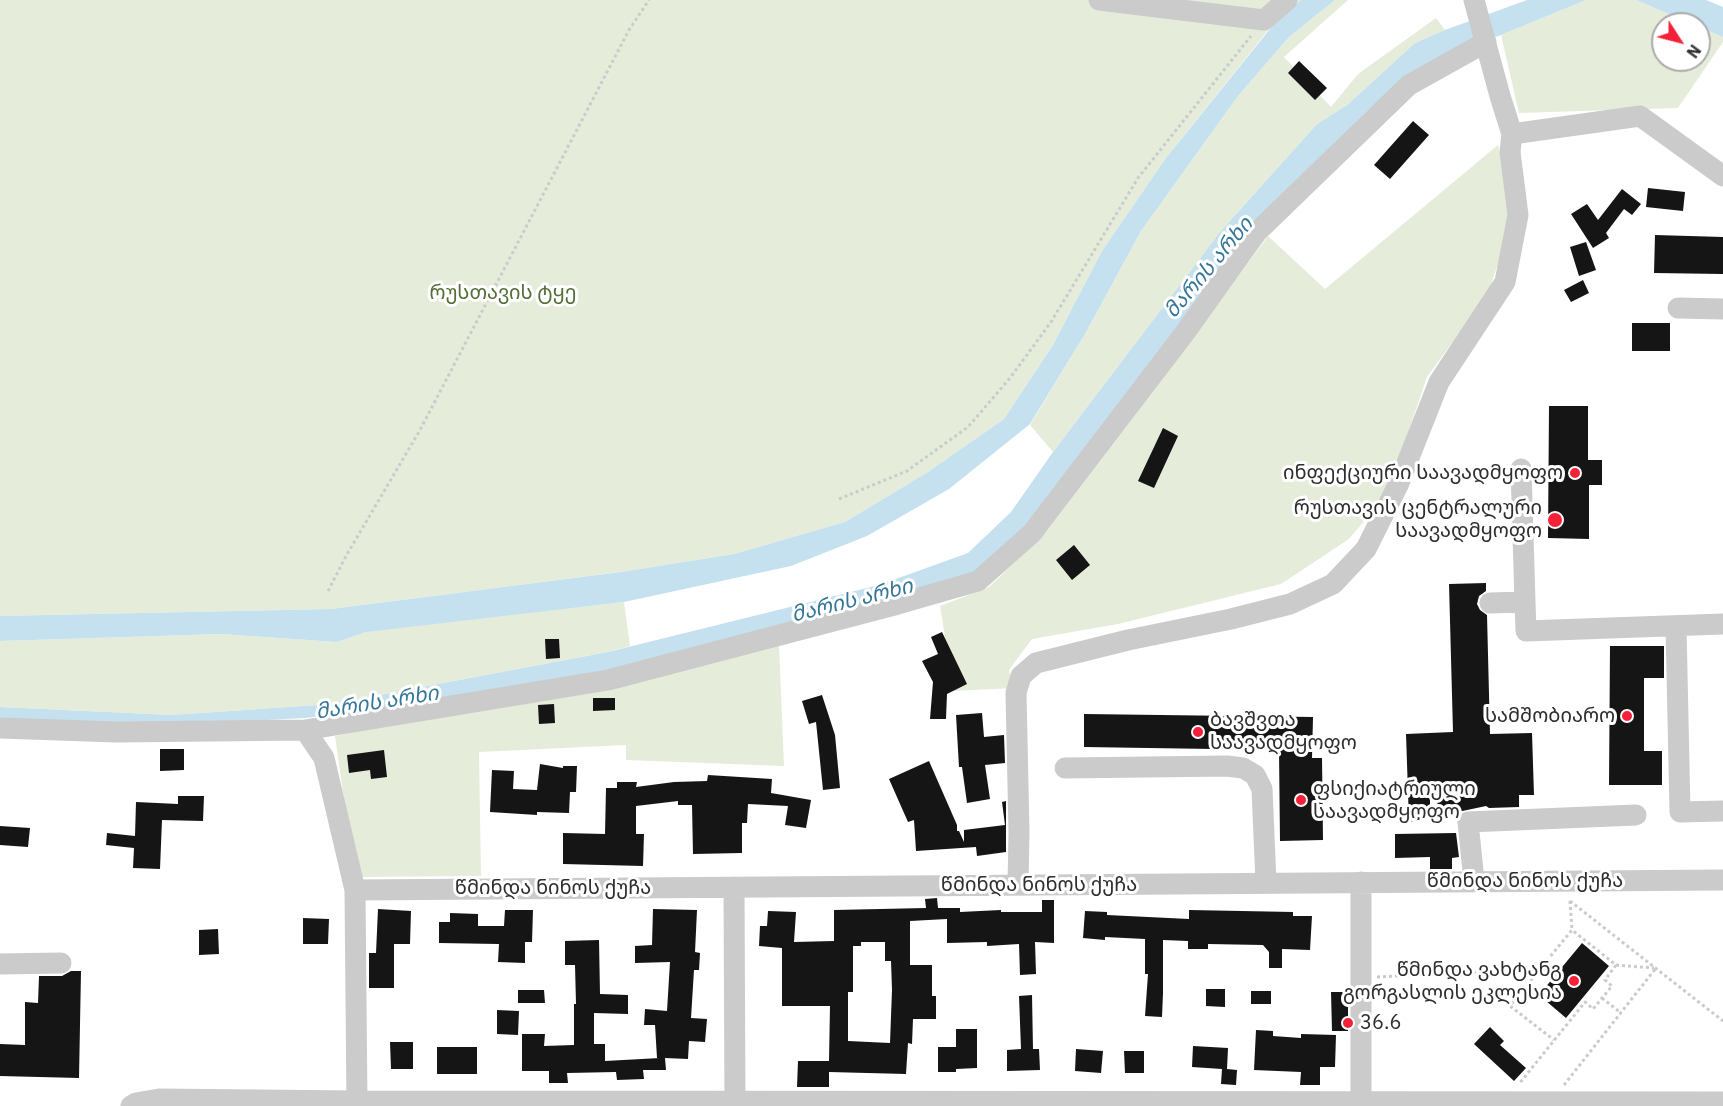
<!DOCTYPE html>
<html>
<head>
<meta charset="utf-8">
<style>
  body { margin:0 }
  #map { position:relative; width:1723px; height:1106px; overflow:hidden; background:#fff; font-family:"IBM Plex Sans",sans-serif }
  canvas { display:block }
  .north { position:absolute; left:1651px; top:12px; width:60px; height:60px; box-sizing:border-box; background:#fff; border:2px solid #ababab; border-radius:50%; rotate:126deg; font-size:16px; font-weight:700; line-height:24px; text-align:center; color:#2e2e2e }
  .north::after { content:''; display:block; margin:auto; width:21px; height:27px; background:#f52039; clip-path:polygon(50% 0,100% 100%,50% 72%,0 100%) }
</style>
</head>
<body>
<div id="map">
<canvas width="1723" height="1106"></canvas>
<div class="north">N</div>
</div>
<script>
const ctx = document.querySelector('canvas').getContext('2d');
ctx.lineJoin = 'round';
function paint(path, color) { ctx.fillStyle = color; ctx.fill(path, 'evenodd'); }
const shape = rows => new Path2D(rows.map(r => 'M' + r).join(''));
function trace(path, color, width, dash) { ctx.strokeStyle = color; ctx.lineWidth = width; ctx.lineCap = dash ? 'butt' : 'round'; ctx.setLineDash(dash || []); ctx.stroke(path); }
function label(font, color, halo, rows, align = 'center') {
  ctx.font = font + ' "IBM Plex Sans","Noto Sans Georgian",sans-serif'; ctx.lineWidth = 6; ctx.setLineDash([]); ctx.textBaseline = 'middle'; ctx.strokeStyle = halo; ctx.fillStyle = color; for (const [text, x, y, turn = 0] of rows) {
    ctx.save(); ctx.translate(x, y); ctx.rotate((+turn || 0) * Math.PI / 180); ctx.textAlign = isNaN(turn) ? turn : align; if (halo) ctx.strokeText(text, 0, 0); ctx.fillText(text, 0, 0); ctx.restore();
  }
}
paint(shape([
  [0,0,1301,0,1281,14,1166,158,1102,251,1053,345,1004,419,928,472,845,522,734,554,621,572,331,609,0,616],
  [1335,0,1348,0,1284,57,1331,107,1358,74,1436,18,1445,30,1415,43,1347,105,1317,124,1220,232,1053,452,1030,425,1085,334,1141,231,1238,96,1289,37],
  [1586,0,1636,0,1692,24,1663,24,1663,60,1699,60,1699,27,1723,37,1723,42,1678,108,1519,113,1501,35],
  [1498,145,1507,179,1510,227,1488,294,1427,377,1387,494,1349,539,1281,584,1118,624,1032,639,1009,670,1013,688,954,691,940,606,989,587,1046,532,1156,388,1268,236,1325,289],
  [624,602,630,646,608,652,332,704,172,715,0,707,0,641,221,634,337,642,372,630],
  [779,645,784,766,626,760,626,745,479,752,481,876,355,877,335,736]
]), '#e5edda');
paint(shape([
  [1301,0,1335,0,1289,37,1238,96,1141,231,1085,334,1030,424,949,489,867,536,791,566,624,602,366,632,337,642,221,634,0,641,0,616,331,609,621,572,734,554,845,522,928,472,1004,419,1053,345,1102,251,1166,158,1282,14],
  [1527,0,1586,0,1501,35,1436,59,1366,112,1289,191,1030,524,976,574,599,676,372,710,306,718,168,725,0,722,0,707,172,715,332,704,608,652,879,585,968,553,1011,512,1053,452,1220,232,1317,124,1347,105,1415,43,1445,30],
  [1636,0,1706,0,1723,7,1723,37,1699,27,1699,24,1692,24]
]), '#c5e0ef');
paint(shape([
  [1299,61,1327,88,1315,100,1288,73],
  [1413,121,1429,135,1390,179,1374,165],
  [1648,188,1685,192,1683,211,1646,207],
  [1622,189,1641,204,1632,215,1624,209,1606,233,1609,238,1593,248,1571,214,1587,204,1598,220],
  [1655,235,1723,237,1723,274,1654,273],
  [1586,242,1596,270,1579,276,1570,247],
  [1583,280,1589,293,1571,302,1564,290],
  [1632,323,1670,323,1670,351,1632,351],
  [1549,406,1588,406,1588,460,1602,460,1602,485,1589,485,1589,539,1548,538],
  [1163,428,1178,436,1154,488,1138,481],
  [1074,545,1090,565,1072,580,1056,560],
  [1486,583,1486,591,1479,596,1477,604,1480,610,1487,615,1490,734,1532,733,1534,795,1519,795,1519,807,1489,808,1486,806,1453,813,1430,799,1430,817,1409,822,1406,734,1453,732,1449,584],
  [942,632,967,684,947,694,946,719,930,719,933,682,922,661,938,654,931,637],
  [545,639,559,639,560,658,546,659],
  [1610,646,1664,646,1664,678,1644,678,1644,751,1662,751,1662,785,1609,785],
  [822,695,835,735,840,788,823,790,816,722,809,724,802,701],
  [593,698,615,698,615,710,593,711],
  [554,704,555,723,539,724,538,705],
  [982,713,984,737,1004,735,1005,763,985,765,990,799,967,803,962,767,959,767,956,715],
  [1084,714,1313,717,1312,758,1322,758,1323,840,1280,841,1279,750,1084,747],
  [160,749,184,749,184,770,160,771],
  [384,750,387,777,371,779,370,770,349,773,347,755],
  [929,761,957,825,957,831,959,831,964,842,964,830,1005,825,1002,802,1006,801,1006,852,977,856,976,847,916,851,914,820,908,822,889,779],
  [540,764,563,768,563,766,577,766,576,792,570,792,569,813,537,812,537,815,490,812,492,770,514,771,513,789,537,790],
  [708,775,772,779,771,793,811,800,806,828,785,825,788,806,748,804,747,823,742,823,742,853,693,854,692,805,678,805,678,801,636,806,636,834,644,834,643,866,563,864,563,833,605,834,606,788,617,788,617,782,637,782,636,787,674,782,707,781],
  [178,796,204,796,203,821,162,820,160,869,133,868,134,848,106,845,107,833,135,836,136,802,178,804],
  [0,826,30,828,28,847,0,845],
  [1456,833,1459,857,1452,858,1452,869,1430,869,1430,857,1395,858,1395,834],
  [937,898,938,908,960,908,960,912,1001,910,1001,912,1042,912,1042,900,1054,900,1054,943,1035,942,1036,974,1020,975,1019,944,987,946,987,942,947,943,947,919,910,921,910,965,932,965,932,996,936,996,936,1019,913,1019,912,1044,908,1043,906,1074,829,1072,829,1087,797,1087,798,1061,829,1061,830,1006,782,1006,782,948,759,946,760,926,767,926,768,911,796,912,794,942,834,941,834,910,926,908,925,899],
  [861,942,885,942,885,961,891,961,892,990,890,1043,848,1041,848,992,853,992,853,946,861,946],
  [378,909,411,911,410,944,394,944,394,988,369,988,369,953,376,953],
  [653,909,697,910,695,952,700,953,699,970,694,970,691,1018,707,1019,705,1042,689,1041,688,1059,665,1058,666,1070,643,1070,644,1079,617,1080,616,1072,567,1073,568,1083,549,1083,549,1071,522,1071,522,1034,545,1034,544,1046,574,1045,574,1004,576,1004,575,965,565,965,565,941,599,940,600,994,628,995,628,1014,594,1013,594,1044,605,1044,605,1061,660,1058,657,1058,655,1025,644,1025,645,1009,667,1011,670,962,635,963,635,946,652,945],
  [505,910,533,910,532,942,525,942,525,963,498,962,499,944,439,943,439,922,450,922,450,913,478,914,478,926,504,926],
  [1189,910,1293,912,1293,916,1312,916,1310,950,1282,949,1282,968,1269,968,1269,952,1263,945,1208,944,1208,949,1188,949,1188,941,1163,940,1163,993,1162,1017,1145,1016,1148,974,1145,974,1145,939,1105,937,1105,940,1083,938,1085,911,1107,912,1107,915,1189,919],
  [303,918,329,919,328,944,303,944],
  [218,929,219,954,199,955,199,930],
  [1582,943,1609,966,1566,1018,1539,995],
  [71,971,81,971,79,1078,0,1076,0,1044,25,1045,25,1002,38,1003,39,976,62,976],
  [1206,989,1225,989,1225,1007,1206,1006],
  [518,990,544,990,545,1003,518,1003],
  [1251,991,1271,991,1271,1004,1251,1004],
  [1331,992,1348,992,1348,1031,1332,1031],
  [1032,995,1033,1049,1039,1049,1040,1070,1007,1071,1007,1050,1021,1049,1019,996],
  [497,1010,519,1011,518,1035,497,1034],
  [1490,1027,1504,1041,1500,1045,1526,1068,1514,1081,1474,1044],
  [956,1029,977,1029,977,1068,956,1069,956,1072,938,1072,938,1047,956,1047],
  [1256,1030,1273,1031,1273,1036,1301,1038,1301,1034,1336,1035,1335,1067,1320,1067,1320,1085,1300,1085,1301,1072,1254,1070],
  [390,1042,413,1042,413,1069,391,1069],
  [1193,1046,1228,1048,1227,1069,1237,1070,1236,1085,1221,1084,1222,1069,1192,1067],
  [437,1047,477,1047,477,1074,437,1074],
  [1076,1049,1103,1051,1101,1073,1075,1071],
  [1124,1051,1144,1051,1144,1073,1125,1073]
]), '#151515');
trace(shape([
  [839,499,907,471,968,427,1010,378,1051,322,1138,178,1251,36],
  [328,591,346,556,420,430,629,30,649,0],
  [1570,901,1723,1021],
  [1570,901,1572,930],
  [1616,965,1654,968],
  [1540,969,1510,1006,1554,1040],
  [1377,977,1540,969,1572,930,1616,965,1605,980,1612,986,1593,1009,1585,1002,1519,1084],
  [1602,998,1621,1013],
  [1564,1085,1656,968]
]), '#cbcbcb', 3, [3, 3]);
trace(shape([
  [1099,0,1264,20,1287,0],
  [1474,0,1500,96,1512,134,1640,116,1723,176],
  [1678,308,1723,309],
  [1521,469,1525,602],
  [1490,603,1525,602,1526,631,1723,624],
  [1676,626,1680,812,1723,811],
  [0,728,116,732,305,730,608,680,898,604,978,581,1032,533,1184,334,1257,232,1409,85,1486,42],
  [305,730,324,758,355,890,357,1106],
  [1065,768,1227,766,1243,768,1255,775,1262,789,1266,883],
  [1474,881,1468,822,1636,815],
  [1361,882,1361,1106],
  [1018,885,1019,832,1016,693,1021,676,1036,663,1128,640,1231,619,1290,604,1333,584,1366,549,1399,483,1439,382,1505,282,1518,215,1510,152,1512,134],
  [734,887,735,1106],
  [355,890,1723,880],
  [0,964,61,963],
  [131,1106,136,1103,159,1099,357,1101,1723,1102]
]), '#cbcbcb', 21);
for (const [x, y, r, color] of [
  [1575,473,6,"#f52039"],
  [1555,520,8,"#f52039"],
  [1627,716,6,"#f52039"],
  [1198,732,6,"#f52039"],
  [1301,800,6,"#f52039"],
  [1574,981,6,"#f52039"],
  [1348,1023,6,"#f52039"]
]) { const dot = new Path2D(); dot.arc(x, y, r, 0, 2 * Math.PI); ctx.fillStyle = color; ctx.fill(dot); trace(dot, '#fff', 2); }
label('20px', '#536e37', '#fff', [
  ["რუსთავის ტყე",503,293]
]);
label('20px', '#2e2e2e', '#fff', [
  ["ინფექციური საავადმყოფო",1563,473],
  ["რუსთავის ცენტრალური",1542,508],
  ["საავადმყოფო",1542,531],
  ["სამშობიარო",1615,716],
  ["ბავშვთა",1210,720,"left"],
  ["საავადმყოფო",1210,743,"left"],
  ["ფსიქიატრიული",1313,789,"left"],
  ["საავადმყოფო",1313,812,"left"],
  ["წმინდა ვახტანგ",1562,970],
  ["გორგასლის ეკლესია",1562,993],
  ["36.6",1360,1023,"left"]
], 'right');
label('20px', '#2e2e2e', '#fff', [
  ["წმინდა ნინოს ქუჩა",1525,881],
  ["წმინდა ნინოს ქუჩა",1039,885],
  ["წმინდა ნინოს ქუჩა",553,888]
]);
label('italic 21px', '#357698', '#fff', [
  ["მარის არხი",1209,268,-50],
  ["მარის არხი",852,601,-14],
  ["მარის არხი",377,703,-9]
]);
</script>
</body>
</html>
